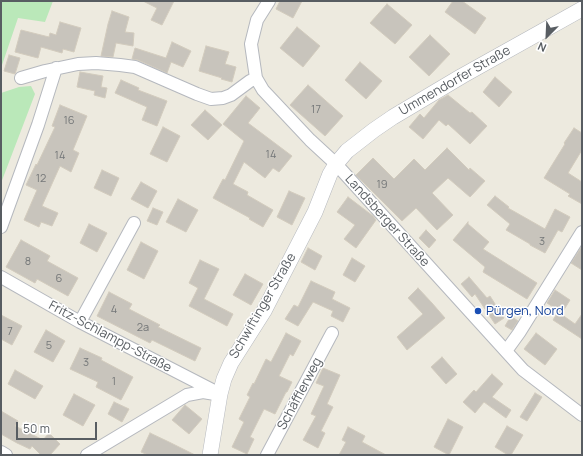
<!DOCTYPE html>
<html>
<head>
<meta charset="utf-8">
<style>
  body { margin:0 }
  #map { position:relative; width:583px; height:456px; overflow:hidden; background:#edeadf; font-family:Manrope,sans-serif }
  canvas { display:block }
  .frame { position:absolute; inset:0; border:2px solid #585d62; pointer-events:none }
  .north { position:absolute; left:527px; top:16px; width:40px; height:40px; -webkit-text-stroke:3px #fff; paint-order:stroke; rotate:204deg; font-size:11px; font-weight:700; line-height:16px; text-align:center; color:#585d62 }
  .north::after { content:''; display:block; margin:auto; width:14px; height:18px; background:#585d62; clip-path:polygon(50% 0,100% 100%,50% 72%,0 100%) }
  .scale { position:absolute; left:16px; top:422px; width:81px; height:18px; box-sizing:border-box; border:2px solid #585d62; border-top:0; padding-left:5px; font-size:12px; line-height:14px; white-space:nowrap; color:#585d62; -webkit-text-stroke:3px #fff; paint-order:stroke }
</style>
</head>
<body>
<div id="map">
<canvas width="583" height="456"></canvas>
<div class="frame"></div>
<div class="north">N</div>
<div class="scale">50 m</div>
</div>
<script>
const ctx = document.querySelector('canvas').getContext('2d');
ctx.lineJoin = 'round';
function paint(path, color) { ctx.fillStyle = color; ctx.fill(path, 'evenodd'); }
const shape = rows => new Path2D(rows.map(r => 'M' + r).join(''));
function trace(path, color, width, dash) { ctx.strokeStyle = color; ctx.lineWidth = width; ctx.lineCap = dash ? 'butt' : 'round'; ctx.setLineDash(dash || []); ctx.stroke(path); }
function label(font, color, halo, rows, align = 'center') {
  ctx.font = font + ' Manrope,sans-serif'; ctx.lineWidth = 3; ctx.setLineDash([]); ctx.textBaseline = 'middle'; ctx.strokeStyle = halo; ctx.fillStyle = color; for (const [text, x, y, turn = 0] of rows) {
    ctx.save(); ctx.translate(x, y); ctx.rotate((+turn || 0) * Math.PI / 180); ctx.textAlign = isNaN(turn) ? turn : align; if (halo) ctx.strokeText(text, 0, 0); ctx.fillText(text, 0, 0); ctx.restore();
  }
}
paint(shape([
  [1,1,53,1,45,22,18,18,1,68],
  [31,86,35,94,1,183,1,93,19,87]
]), '#bae8b9');
const building = shape([
  [143,1,174,1,162,25,151,20,157,8,143,1],
  [280,1,302,1,293,18,276,9,280,1],
  [453,1,462,1,486,18,475,34,445,12,453,1],
  [387,4,412,25,395,44,370,23,387,4],
  [112,11,129,17,125,32,134,33,133,46,116,43,113,57,101,56,108,24,112,11],
  [60,22,81,28,74,52,63,49,62,53,41,47,38,58,15,52,21,30,49,37,50,33,56,35,60,22],
  [297,27,320,46,303,67,280,48,297,27],
  [430,35,450,54,429,76,409,57,430,35],
  [172,42,191,51,183,67,171,62,167,73,138,60,132,59,135,48,166,58,172,42],
  [206,46,229,52,225,64,236,67,232,82,221,79,222,78,199,71,206,46],
  [9,55,20,58,15,74,4,71,9,55],
  [360,62,382,81,366,99,345,80,360,62],
  [80,72,103,76,101,87,107,88,105,98,94,95,95,91,77,87,80,72],
  [495,77,512,92,499,107,483,92,495,77],
  [121,80,139,88,138,90,167,101,157,126,142,120,147,107,115,93,121,80],
  [308,85,343,116,325,136,290,105,308,85],
  [448,95,470,113,472,112,487,126,470,144,448,124,446,126,439,120,423,139,409,127,420,114,424,118,439,100,448,95],
  [246,96,260,108,248,123,292,156,279,172,273,168,265,178,244,162,233,184,248,192,247,195,273,210,263,227,249,219,250,218,213,198,223,179,225,180,244,141,223,124,246,96],
  [60,105,87,116,73,150,79,153,71,172,60,166,42,206,58,213,52,226,41,222,39,227,24,220,37,190,26,185,36,164,37,165,55,127,52,126,60,105],
  [205,110,222,125,208,140,191,125,205,110],
  [163,127,180,136,167,162,150,154,163,127],
  [574,128,582,133,582,150,568,173,582,182,582,204,568,196,570,194,544,178,565,144,564,143,574,128],
  [447,148,469,170,470,168,485,181,470,197,448,178,432,193,453,215,437,230,416,208,402,221,356,175,373,158,394,179,414,159,425,170,447,148],
  [102,170,119,178,111,196,94,188,102,170],
  [141,182,157,191,148,208,131,199,141,182],
  [289,191,305,198,292,225,277,217,289,191],
  [495,196,509,207,508,208,545,229,555,209,570,217,562,232,558,230,545,253,530,245,530,244,506,230,510,224,487,205,495,196],
  [348,197,373,216,376,220,356,248,344,239,355,225,337,212,348,197],
  [178,199,198,210,186,232,166,222,178,199],
  [153,208,163,212,157,225,147,221,153,208],
  [468,222,468,224,489,242,483,249,537,283,527,299,483,272,485,267,453,240,468,222],
  [89,224,107,233,97,252,80,243,89,224],
  [426,230,436,240,429,248,419,238,426,230],
  [21,240,50,256,47,261,78,278,68,296,37,279,35,283,6,267,21,240],
  [141,242,158,251,144,279,127,270,141,242],
  [582,246,582,270,571,263,582,246],
  [308,248,322,256,315,270,301,262,308,248],
  [352,258,365,266,355,282,343,275,352,258],
  [200,260,219,269,204,299,233,314,227,326,189,306,198,288,189,283,200,260],
  [245,274,263,284,251,305,233,295,245,274],
  [469,277,487,298,490,296,504,318,495,324,475,294,472,297,461,284,469,277],
  [311,281,335,292,332,299,350,308,343,322,331,316,333,311,313,302,298,326,285,319,294,305,298,307,311,281],
  [418,288,432,303,445,318,407,350,397,337,423,314,408,298,418,288],
  [555,290,570,300,562,313,547,303,555,290],
  [109,292,132,304,129,309,160,325,158,327,201,348,195,361,152,340,150,343,97,316,109,292],
  [558,312,575,324,582,314,582,339,553,320,558,312],
  [1,315,22,326,12,345,1,339,1,315],
  [511,316,518,321,512,330,505,326,511,316],
  [46,330,65,341,53,362,34,352,46,330],
  [286,333,301,341,293,356,290,354,279,376,292,382,287,392,286,392,275,414,264,409,250,437,254,439,247,454,232,447,244,422,239,419,250,397,247,395,253,383,254,384,266,359,271,362,286,333],
  [536,333,557,349,545,365,524,349,536,333],
  [80,348,102,358,101,360,133,377,121,400,96,387,98,382,70,369,80,348],
  [442,357,457,374,446,384,431,367,442,357],
  [323,368,340,375,327,404,333,407,321,431,325,433,318,448,303,440,316,416,311,414,324,386,316,383,323,368],
  [15,370,43,386,35,399,8,384,15,370],
  [492,374,503,384,492,397,511,410,506,418,484,402,475,413,463,402,474,390,476,392,492,374],
  [535,393,542,397,527,421,520,417,535,393],
  [74,394,95,405,83,426,63,415,74,394],
  [114,402,129,409,122,422,108,414,114,402],
  [185,405,202,419,189,434,172,420,185,405],
  [1,411,18,421,15,426,43,440,49,433,60,444,50,455,41,455,32,446,30,449,17,443,1,434,1,411],
  [448,419,463,427,449,455,434,447,448,419],
  [507,426,523,435,511,455,508,455,495,447,507,426],
  [348,427,365,436,362,442,386,455,339,455,346,442,342,440,348,427],
  [150,433,169,442,195,455,148,455,141,452,150,433]
]);
paint(building, '#c8c4bc');
trace(building, '#d2cbbd', 1);
const minor = shape([
  [269,1,257,20,251,44,256,78,263,90,310,140,336,164,523,370,582,415],
  [21,78,45,71,78,64,96,63,120,65,135,67,197,94,211,99,223,98,231,95,250,81,256,78],
  [1,227,38,125,56,68],
  [1,277,80,322,220,394],
  [80,322,134,223],
  [506,351,519,333,582,232],
  [1,452,6,455],
  [87,455,187,395,203,392,215,394],
  [267,455,332,333]
]);
const tertiary = shape([
  [210,455,220,394,224,379,231,363,264,311,315,212,330,174,336,164,347,151,374,130,393,117,462,76,582,9]
]);
trace(minor, '#b5b8be', 14);
trace(tertiary, '#b5b8be', 16);
trace(minor, '#fff', 12);
trace(tertiary, '#fff', 15);
for (const [x, y, r, color] of [
  [478,311,4,"#1a4fb4"]
]) { const dot = new Path2D(); dot.arc(x, y, r, 0, 2 * Math.PI); ctx.fillStyle = color; ctx.fill(dot); trace(dot, '#fff', 1.5); }
label('11px', '#747778', null, [
  ["17",316,110],
  ["16",69,121],
  ["14",271,155],
  ["14",60,156],
  ["12",41,179],
  ["19",382,185],
  ["3",542,242],
  ["8",28,262],
  ["6",59,279],
  ["4",114,310],
  ["2a",143,328],
  ["7",10,332],
  ["5",49,346],
  ["3",86,363],
  ["1",114,382]
]);
label('13px', '#585d62', '#fff', [
  ["Ummendorfer Straße",455,81,-30],
  ["Landsberger Straße",387,221,48],
  ["Schwiftinger Straße",263,306,-60],
  ["Fritz-Schlampp-Straße",110,337,28],
  ["Schäfflerweg",300,394,-62]
]);
label('13px', '#164399', '#fff', [
  ["Pürgen, Nord",486,311]
], 'left');
</script>
</body>
</html>
